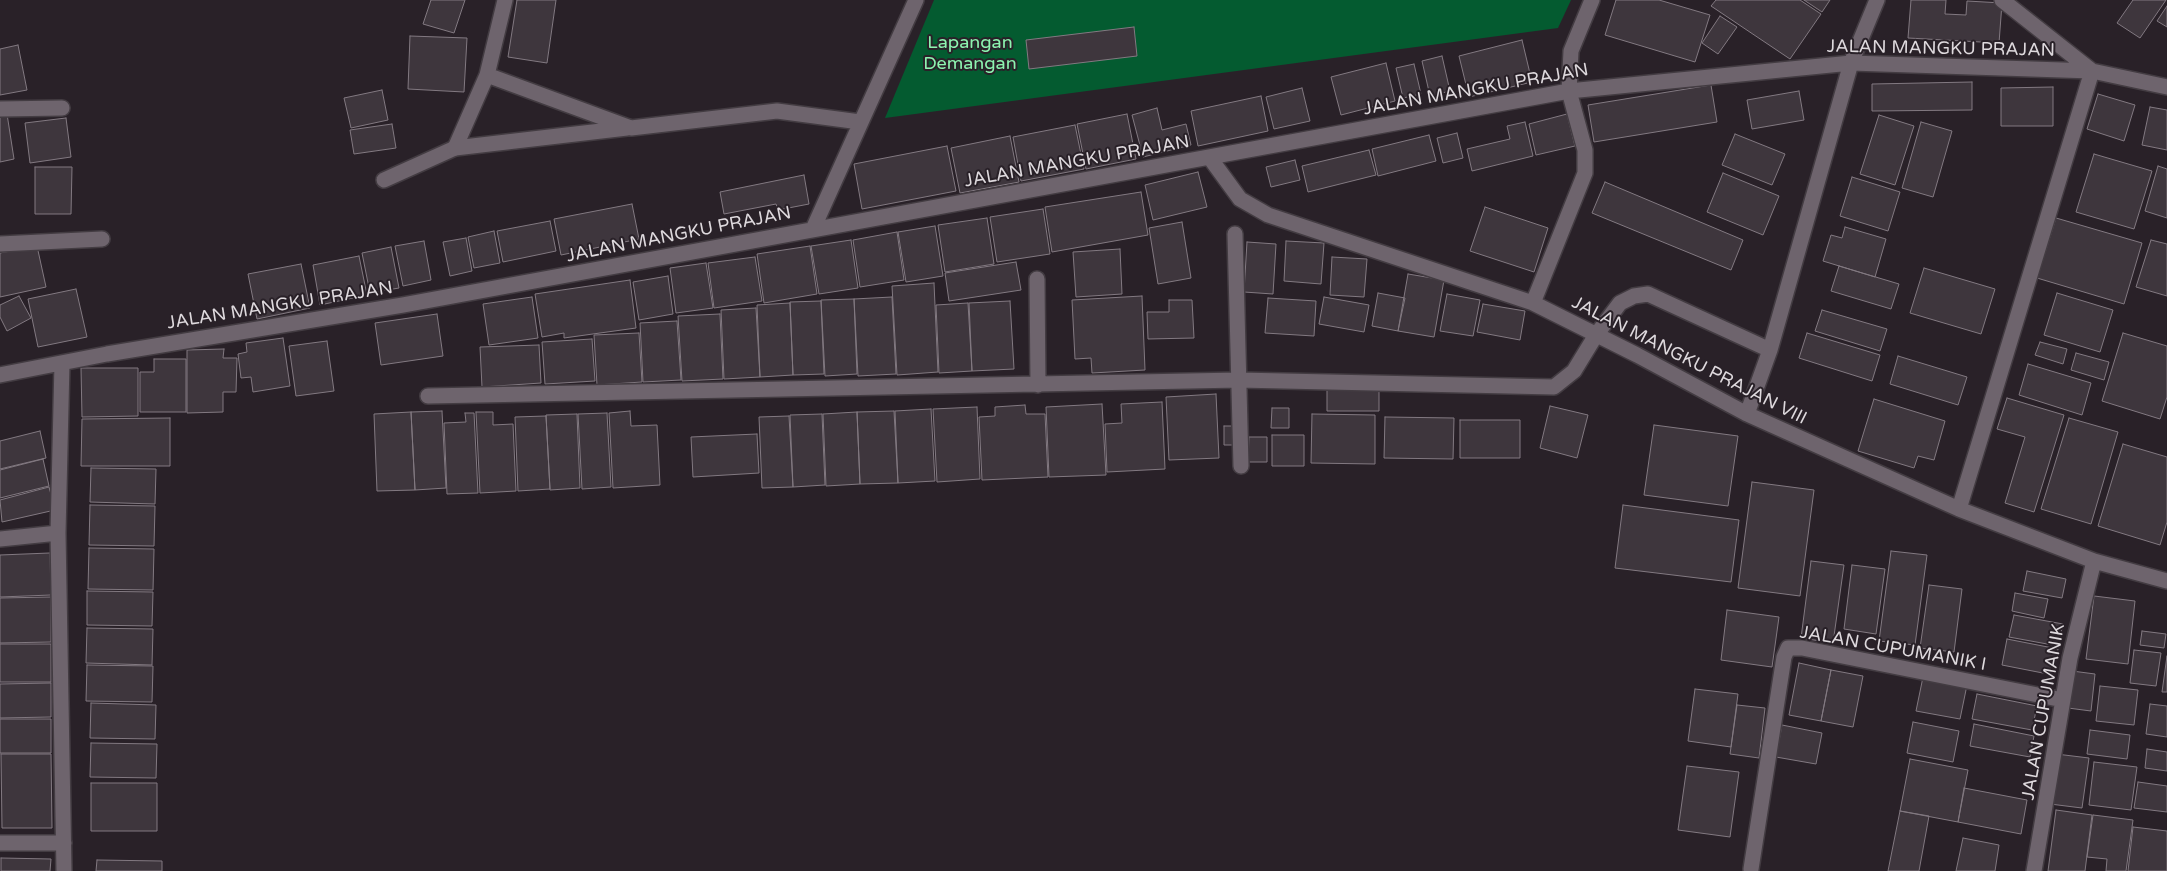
<!DOCTYPE html>
<html>
<head>
<meta charset="utf-8">
<style>
  body { margin:0 }
  canvas { display:block; background:#292128 }
</style>
</head>
<body>
<canvas width="2167" height="871"></canvas>
<script>
const ctx = document.querySelector('canvas').getContext('2d');
ctx.lineJoin = 'round';
function paint(path, color) { ctx.fillStyle = color; ctx.fill(path, 'evenodd'); }
const shape = rows => new Path2D(rows.map(r => 'M' + r).join(''));
function trace(path, color, width, dash) { ctx.strokeStyle = color; ctx.lineWidth = width; ctx.lineCap = dash ? 'butt' : 'round'; ctx.setLineDash(dash || []); ctx.stroke(path); }
function label(font, color, halo, rows, align = 'center') {
  ctx.font = font + ' "Varela Round",sans-serif'; ctx.lineWidth = 4; ctx.setLineDash([]); ctx.textBaseline = 'middle'; ctx.strokeStyle = halo; ctx.fillStyle = color; for (const [text, x, y, turn = 0] of rows) {
    ctx.save(); ctx.translate(x, y); ctx.rotate((+turn || 0) * Math.PI / 180); ctx.textAlign = isNaN(turn) ? turn : align; if (halo) ctx.strokeText(text, 0, 0); ctx.fillText(text, 0, 0); ctx.restore();
  }
}
paint(shape([
  [934,0,1571,0,1558,28,885,118]
]), '#045b30');
const building = shape([
  [431,0,465,0,454,33,423,24,431,0],
  [517,0,556,0,547,63,508,57,517,0],
  [1616,0,1659,0,1710,15,1695,62,1605,35,1616,0],
  [1716,0,1800,0,1821,14,1790,59,1711,6,1716,0],
  [1804,0,1830,0,1822,12,1804,0],
  [1911,0,1946,0,1945,14,1966,15,1967,1,2002,3,1999,43,1908,38,1911,0],
  [2133,0,2166,0,2140,38,2117,23,2133,0],
  [2167,6,2167,27,2157,21,2167,6],
  [1720,16,1737,27,1718,54,1702,43,1720,16],
  [1134,27,1137,56,1029,69,1026,40,1134,27],
  [410,36,467,38,464,92,408,89,410,36],
  [1522,40,1532,82,1469,97,1459,56,1522,40],
  [18,45,27,90,0,95,0,49,18,45],
  [1442,56,1450,91,1430,96,1422,61,1442,56],
  [1386,63,1395,101,1341,115,1331,77,1386,63],
  [1414,64,1421,94,1403,98,1396,68,1414,64],
  [1972,82,1972,110,1872,111,1872,84,1972,82],
  [1711,85,1717,122,1594,142,1588,105,1711,85],
  [2053,87,2053,126,2001,126,2001,88,2053,87],
  [1302,88,1310,121,1274,129,1266,97,1302,88],
  [382,90,388,120,351,128,344,98,382,90],
  [1799,91,1804,120,1752,129,1747,100,1799,91],
  [2098,94,2135,105,2124,141,2087,129,2098,94],
  [1261,96,1268,131,1198,146,1191,111,1261,96],
  [2150,107,2167,110,2167,150,2142,145,2150,107],
  [1157,108,1162,130,1186,124,1191,145,1143,157,1132,115,1157,108],
  [7,114,14,159,0,162,0,115,7,114],
  [1127,114,1136,159,1086,169,1077,124,1127,114],
  [1567,114,1575,146,1536,155,1529,124,1567,114],
  [1879,115,1914,126,1895,185,1860,174,1879,115],
  [66,118,71,157,30,163,25,123,66,118],
  [1525,122,1533,156,1472,171,1467,149,1510,139,1507,126,1525,122],
  [1921,122,1952,131,1933,197,1902,188,1921,122],
  [392,124,396,148,354,154,350,130,392,124],
  [1075,125,1084,169,1021,181,1013,137,1075,125],
  [1457,133,1463,158,1443,163,1437,138,1457,133],
  [1735,134,1785,154,1772,185,1722,165,1735,134],
  [1429,135,1436,161,1378,176,1372,149,1429,135],
  [1010,136,1019,182,960,193,951,148,1010,136],
  [947,146,956,191,862,209,854,164,947,146],
  [1369,150,1376,175,1308,192,1302,166,1369,150],
  [2094,154,2152,171,2134,229,2076,212,2094,154],
  [1295,160,1300,180,1271,187,1266,167,1295,160],
  [2158,166,2167,169,2167,218,2145,211,2158,166],
  [35,167,72,167,71,214,35,214,35,167],
  [1198,172,1207,207,1153,220,1145,185,1198,172],
  [1723,173,1779,196,1763,235,1707,212,1723,173],
  [804,175,809,204,778,210,776,204,724,214,720,192,804,175],
  [1852,177,1900,192,1888,231,1840,216,1852,177],
  [1605,182,1743,240,1731,270,1592,213,1605,182],
  [1141,192,1148,235,1052,252,1045,207,1141,192],
  [632,204,639,239,561,255,554,219,632,204],
  [1485,207,1548,228,1534,272,1470,251,1485,207],
  [1043,209,1050,254,997,262,990,217,1043,209],
  [987,218,994,264,945,272,938,225,987,218],
  [2056,218,2142,243,2124,304,2037,278,2056,218],
  [550,221,556,251,503,262,497,231,550,221],
  [1182,222,1191,278,1158,284,1149,228,1182,222],
  [935,226,943,276,906,282,898,232,935,226],
  [1845,227,1886,239,1875,277,1823,261,1831,235,1842,238,1845,227],
  [494,231,500,263,474,268,468,237,494,231],
  [897,232,904,280,860,287,853,240,897,232],
  [466,238,472,271,450,276,443,242,466,238],
  [851,240,858,288,819,294,811,246,851,240],
  [2151,240,2167,244,2167,296,2136,287,2151,240],
  [424,241,431,280,403,286,395,246,424,241],
  [1286,241,1324,243,1321,284,1284,281,1286,241],
  [1247,242,1276,244,1273,294,1244,292,1247,242],
  [37,246,46,287,0,297,0,253,37,246],
  [810,246,817,294,764,303,757,254,810,246],
  [391,247,399,288,370,293,362,253,391,247],
  [1120,249,1122,294,1076,297,1073,252,1120,249],
  [359,256,367,295,320,305,313,265,359,256],
  [755,257,762,301,714,308,708,263,755,257],
  [1332,257,1367,259,1364,297,1330,295,1332,257],
  [1016,262,1021,290,949,301,945,273,1016,262],
  [706,263,713,308,676,313,670,268,706,263],
  [301,264,310,308,257,319,248,274,301,264],
  [1839,266,1899,284,1891,309,1831,291,1839,266],
  [1924,268,1995,289,1981,334,1910,313,1924,268],
  [1408,274,1444,280,1434,337,1398,331,1408,274],
  [668,276,673,314,639,320,633,282,668,276],
  [630,280,636,328,564,338,564,333,542,337,535,294,630,280],
  [934,283,938,372,897,375,892,286,934,283],
  [76,289,87,337,38,347,28,299,76,289],
  [1378,293,1405,298,1398,331,1372,326,1378,293],
  [2057,293,2113,310,2100,352,2044,335,2057,293],
  [1447,294,1480,300,1473,336,1440,331,1447,294],
  [19,296,31,318,7,331,0,317,0,305,19,296],
  [1142,296,1145,370,1092,373,1091,358,1075,359,1072,300,1142,296],
  [532,297,538,338,489,345,483,304,532,297],
  [892,297,896,374,858,376,854,299,892,297],
  [1324,297,1369,305,1364,332,1319,324,1324,297],
  [1268,298,1316,301,1314,336,1265,333,1268,298],
  [854,299,857,374,825,376,821,300,854,299],
  [1169,300,1192,300,1194,338,1148,339,1147,312,1169,312,1169,300],
  [821,301,824,374,793,375,790,302,821,301],
  [1010,301,1014,369,972,371,969,303,1010,301],
  [790,303,793,375,760,377,757,305,790,303],
  [968,303,972,371,939,373,936,305,968,303],
  [1483,304,1525,311,1520,340,1477,332,1483,304],
  [756,308,760,377,724,379,721,310,756,308],
  [1822,310,1887,329,1880,351,1815,331,1822,310],
  [437,314,443,356,381,365,375,323,437,314],
  [720,314,723,379,682,381,678,316,720,314],
  [677,321,681,380,643,382,640,323,677,321],
  [639,333,642,382,597,385,594,335,639,333],
  [1807,333,1880,355,1872,381,1799,358,1807,333],
  [2123,333,2167,346,2167,397,2160,419,2102,401,2123,333],
  [283,338,290,386,253,392,251,377,241,378,238,354,247,352,246,343,283,338],
  [592,339,595,381,545,384,542,342,592,339],
  [327,341,334,391,296,396,289,346,327,341],
  [2040,342,2067,349,2063,364,2035,355,2040,342],
  [539,345,541,383,482,387,480,347,539,345],
  [224,349,223,358,237,358,236,392,223,392,223,412,187,413,187,350,224,349],
  [2076,353,2109,362,2104,380,2071,370,2076,353],
  [1898,356,1967,377,1958,405,1890,384,1898,356],
  [154,359,186,359,186,412,140,412,140,372,154,372,154,359],
  [2028,364,2091,383,2082,415,2019,395,2028,364],
  [81,368,138,368,138,416,82,417,81,368],
  [1327,390,1379,390,1379,411,1327,411,1327,390],
  [1216,394,1219,458,1169,460,1166,397,1216,394],
  [2007,398,2064,415,2034,512,2005,503,2025,437,1997,429,2007,398],
  [1874,399,1945,421,1934,460,1918,456,1914,468,1858,451,1874,399],
  [1162,402,1165,469,1107,472,1105,424,1122,423,1121,404,1162,402],
  [1102,404,1106,475,1049,477,1046,407,1102,404],
  [1025,405,1026,414,1045,414,1048,477,982,480,979,417,995,416,995,407,1025,405],
  [1550,406,1588,415,1577,458,1540,448,1550,406],
  [977,407,980,479,937,482,933,409,977,407],
  [1272,408,1289,408,1289,428,1271,428,1272,408],
  [931,409,935,481,898,483,895,411,931,409],
  [442,411,446,488,415,490,411,412,442,411],
  [630,411,631,426,657,425,660,485,613,488,609,413,630,411],
  [894,411,898,483,860,484,857,412,894,411],
  [411,412,415,490,377,491,374,414,411,412],
  [476,412,493,412,493,425,513,424,516,491,480,493,476,412],
  [857,412,860,484,826,486,823,414,857,412],
  [465,413,474,413,478,493,447,494,444,423,466,422,465,413],
  [607,413,611,487,582,489,578,414,607,413],
  [577,414,580,488,550,490,546,415,577,414],
  [822,414,825,485,793,487,790,415,822,414],
  [1312,414,1375,415,1375,464,1311,463,1312,414],
  [546,416,550,489,518,491,515,417,546,416],
  [789,416,793,487,762,488,759,417,789,416],
  [1385,417,1454,418,1453,459,1384,458,1385,417],
  [170,418,170,466,81,466,82,419,170,418],
  [2069,418,2118,432,2091,524,2041,509,2069,418],
  [1460,420,1520,420,1520,458,1460,458,1460,420],
  [1654,425,1738,436,1728,506,1644,495,1654,425],
  [1224,426,1237,426,1237,445,1224,445,1224,426],
  [40,431,46,458,0,469,0,441,40,431],
  [757,434,759,473,693,477,691,437,757,434],
  [1272,435,1304,435,1304,466,1272,466,1272,435],
  [1249,437,1267,437,1267,462,1248,462,1249,437],
  [2123,444,2167,457,2167,522,2160,545,2098,526,2123,444],
  [43,459,49,486,0,498,0,470,43,459],
  [91,468,156,469,155,504,90,502,91,468],
  [1752,482,1814,490,1800,596,1738,588,1752,482],
  [49,487,55,510,2,522,0,500,49,487],
  [90,505,155,506,154,546,89,545,90,505],
  [1623,505,1739,520,1731,582,1615,568,1623,505],
  [89,548,154,549,153,590,88,589,89,548],
  [1891,551,1927,555,1915,645,1879,641,1891,551],
  [50,553,51,595,0,597,0,555,50,553],
  [1811,561,1844,565,1833,643,1801,638,1811,561],
  [1852,565,1885,569,1876,634,1844,629,1852,565],
  [2027,571,2066,579,2062,598,2023,591,2027,571],
  [1929,585,1962,589,1954,652,1920,648,1929,585],
  [87,591,153,592,152,626,87,625,87,591],
  [2015,593,2048,599,2044,618,2012,611,2015,593],
  [2094,596,2135,601,2128,664,2086,659,2094,596],
  [51,597,51,642,0,643,0,598,51,597],
  [1727,610,1779,617,1772,667,1721,660,1727,610],
  [2014,615,2063,624,2058,646,2009,637,2014,615],
  [87,628,153,629,152,665,86,663,87,628],
  [2142,631,2166,634,2164,648,2140,645,2142,631],
  [2007,639,2058,649,2053,675,2002,665,2007,639],
  [0,644,51,644,51,682,0,682,0,644],
  [2134,650,2161,653,2156,686,2130,683,2134,650],
  [2167,656,2167,692,2162,692,2167,656],
  [1799,663,1831,670,1821,721,1789,715,1799,663],
  [87,665,153,666,152,702,86,701,87,665],
  [1831,670,1863,676,1853,727,1821,721,1831,670],
  [2072,671,2095,674,2091,711,2068,708,2072,671],
  [1923,677,1967,685,1960,719,1916,711,1923,677],
  [51,683,51,717,0,718,0,684,51,683],
  [2100,686,2138,690,2134,725,2096,721,2100,686],
  [1695,689,1738,694,1731,747,1688,741,1695,689],
  [1977,694,2037,706,2032,730,1972,719,1977,694],
  [91,703,156,705,155,739,90,738,91,703],
  [2150,704,2167,706,2167,737,2146,734,2150,704],
  [1737,705,1765,708,1759,758,1730,754,1737,705],
  [0,719,51,719,51,753,0,753,0,719],
  [1913,722,1959,731,1953,762,1907,753,1913,722],
  [1974,724,2034,736,2030,757,1970,746,1974,724],
  [1782,725,1822,733,1816,764,1776,757,1782,725],
  [2090,730,2130,735,2127,759,2087,754,2090,730],
  [91,743,157,744,156,778,90,777,91,743],
  [2147,749,2167,752,2167,771,2145,768,2147,749],
  [1,754,51,754,52,828,2,828,1,754],
  [2056,754,2089,758,2082,808,2050,804,2056,754],
  [1910,759,1968,770,1958,822,1900,811,1910,759],
  [2094,762,2137,767,2131,810,2089,805,2094,762],
  [1687,766,1739,772,1730,837,1678,830,1687,766],
  [2138,782,2167,786,2167,812,2134,808,2138,782],
  [91,783,157,783,157,831,91,831,91,783],
  [1964,788,2027,800,2021,834,1958,822,1964,788],
  [2056,810,2092,815,2085,871,2048,871,2056,810],
  [1900,811,1929,816,1919,871,1888,871,1900,811],
  [2093,815,2133,820,2126,871,2106,871,2107,859,2087,857,2093,815],
  [2133,827,2167,831,2167,871,2128,871,2133,827],
  [1963,838,1999,845,1995,871,1956,871,1963,838],
  [1,858,51,859,50,871,1,871,1,858],
  [97,860,162,861,162,871,96,871,97,860]
]);
paint(building, '#3e363d');
trace(building, '#827981', 1);
const lane = shape([
  [384,180,455,148]
]);
const street = shape([
  [505,0,487,75,631,128,777,111,860,122],
  [0,109,62,108],
  [455,148,627,128],
  [455,148,487,75],
  [1210,158,1240,199,1268,215,1533,303,1637,355,1747,414,1959,509,2094,561,2167,581],
  [813,229,916,0],
  [1235,234,1241,466],
  [0,244,102,239],
  [1037,279,1038,385],
  [1533,303,1585,173,1585,150,1569,91,1571,51,1592,0],
  [62,363,58,533,64,871],
  [0,375,107,354,403,305,1569,91,1851,63,2092,71,2167,87],
  [428,396,1239,380,1554,387,1574,371,1596,335,1620,303,1634,296,1648,294,1770,350],
  [1747,414,1770,350,1851,63,1877,0],
  [1959,509,2092,71,2002,0],
  [0,539,58,533],
  [0,843,64,843],
  [1751,869,1784,657,1788,648,1802,648,2063,700],
  [2034,871,2070,658,2094,561]
]);
trace(lane, '#433c42', 18);
trace(street, '#433c42', 18);
trace(lane, '#6e646d', 15);
trace(street, '#6e646d', 15);
label('18px', '#8df4b0', '#292128', [
  ["Lapangan",970,43],
  ["Demangan",970,64]
]);
label('18px', '#ded9dd', '#292128', [
  ["JALAN MANGKU PRAJAN",1941,49,1],
  ["JALAN MANGKU PRAJAN",1476,90,-10],
  ["JALAN MANGKU PRAJAN",1077,162,-10],
  ["JALAN MANGKU PRAJAN",679,235,-11],
  ["JALAN MANGKU PRAJAN",280,306,-9],
  ["JALAN MANGKU PRAJAN VIII",1689,361,27],
  ["JALAN CUPUMANIK I",1893,649,10],
  ["JALAN CUPUMANIK",2044,712,-80]
]);
</script>
</body>
</html>
